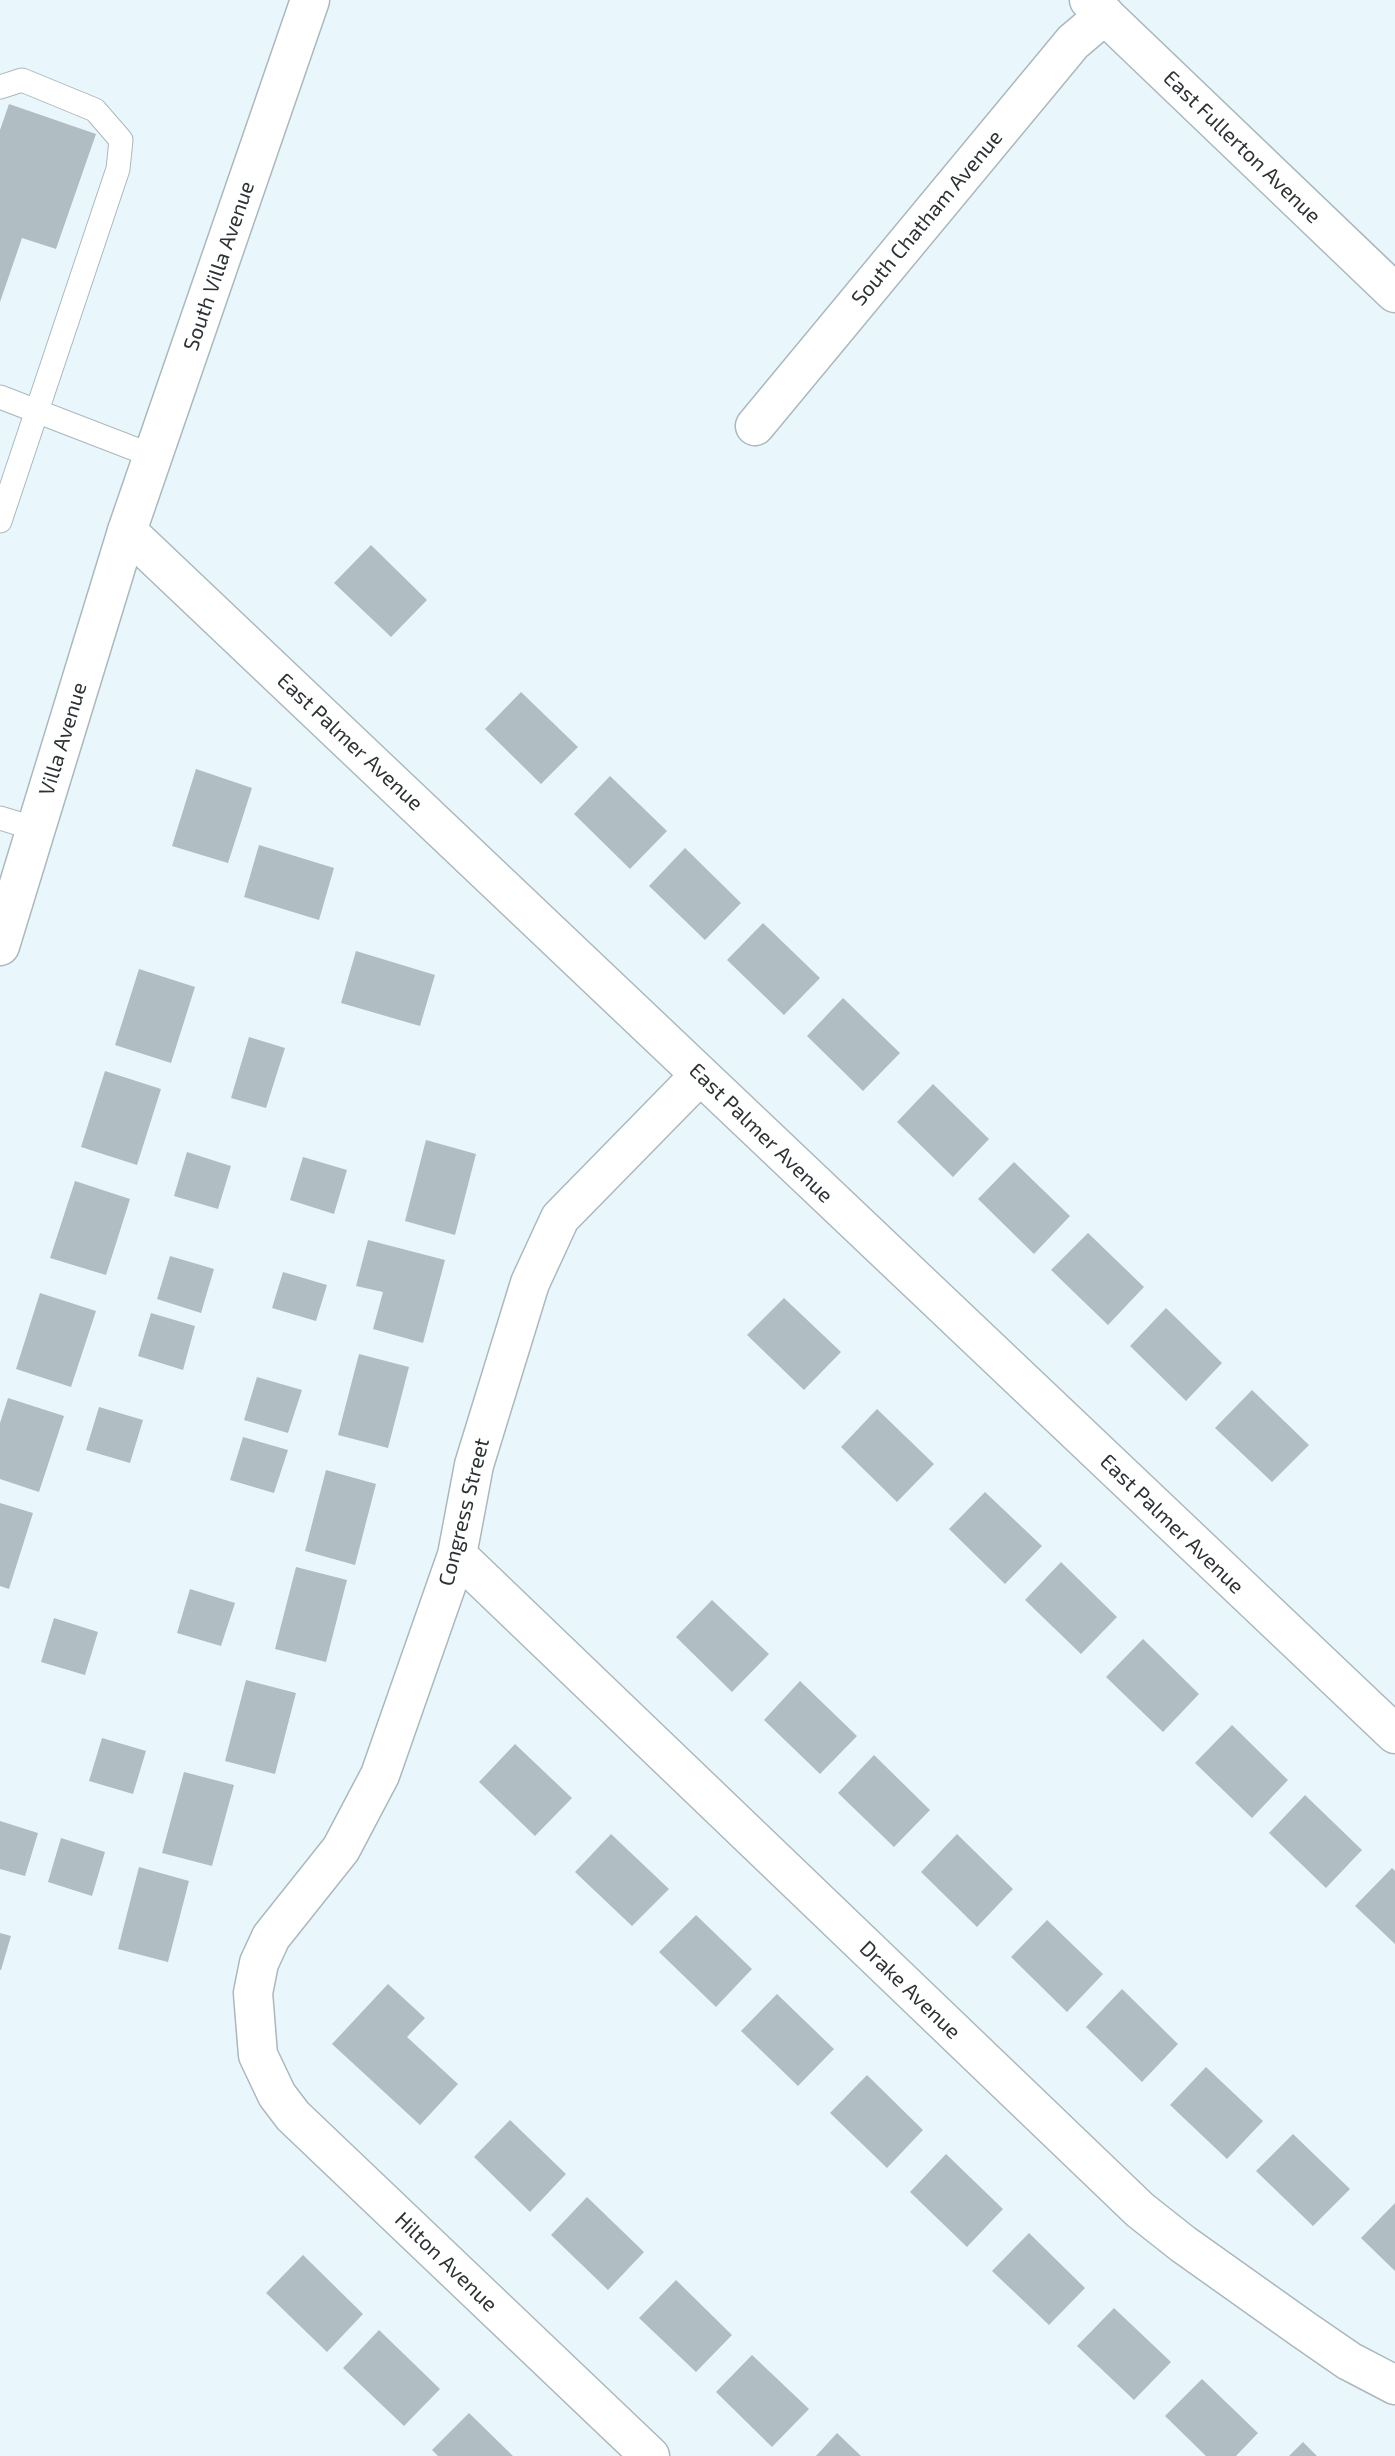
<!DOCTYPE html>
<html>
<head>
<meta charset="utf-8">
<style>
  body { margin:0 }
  canvas { display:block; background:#e9f7fc }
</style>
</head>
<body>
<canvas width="1395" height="2456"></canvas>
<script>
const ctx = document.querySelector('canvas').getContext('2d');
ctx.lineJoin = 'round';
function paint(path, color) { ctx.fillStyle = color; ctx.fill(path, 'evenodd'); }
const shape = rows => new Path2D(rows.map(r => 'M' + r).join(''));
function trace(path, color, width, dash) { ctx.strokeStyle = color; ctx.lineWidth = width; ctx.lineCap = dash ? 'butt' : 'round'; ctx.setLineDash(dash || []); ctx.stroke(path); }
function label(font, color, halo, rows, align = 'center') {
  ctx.font = font + ' "Exo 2",sans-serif'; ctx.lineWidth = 5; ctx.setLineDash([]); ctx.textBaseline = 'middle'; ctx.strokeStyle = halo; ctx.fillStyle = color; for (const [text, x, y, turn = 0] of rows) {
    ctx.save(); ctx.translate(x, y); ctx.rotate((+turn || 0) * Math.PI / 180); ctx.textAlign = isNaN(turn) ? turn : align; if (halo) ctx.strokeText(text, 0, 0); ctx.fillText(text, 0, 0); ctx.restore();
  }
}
paint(shape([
  [9,104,96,134,56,249,22,238,0,302,0,130],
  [371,545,427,600,391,637,334,583],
  [521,692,578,747,541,784,485,729],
  [196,769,252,788,228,863,172,846],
  [610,776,667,831,630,869,574,814],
  [259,845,334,868,319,920,244,897],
  [685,848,741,903,705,940,649,886],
  [763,923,820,978,784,1015,727,960],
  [356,951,435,975,420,1026,341,1003],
  [139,969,195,987,171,1063,115,1045],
  [843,998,900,1053,863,1091,807,1036],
  [249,1037,285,1048,266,1108,231,1098],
  [105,1071,161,1089,137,1165,81,1147],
  [933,1084,989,1139,953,1177,897,1122],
  [426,1140,476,1154,455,1235,405,1221],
  [187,1152,231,1166,218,1209,174,1196],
  [303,1157,347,1170,334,1214,290,1200],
  [1014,1162,1070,1216,1034,1254,978,1199],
  [75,1181,130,1199,106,1275,50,1258],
  [1088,1233,1144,1287,1108,1325,1051,1270],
  [368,1240,445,1260,423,1343,373,1329,383,1292,356,1286],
  [170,1256,214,1269,201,1313,157,1299],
  [283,1272,327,1285,316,1321,272,1308],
  [40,1293,96,1311,71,1387,16,1369],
  [784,1298,841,1352,804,1390,747,1335],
  [1166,1308,1222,1363,1186,1401,1130,1346],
  [151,1313,195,1326,183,1370,138,1356],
  [359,1354,409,1367,388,1448,338,1435],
  [257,1377,302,1390,288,1433,244,1420],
  [1252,1390,1309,1445,1272,1482,1215,1428],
  [8,1398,64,1416,39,1492,0,1479,0,1423],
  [99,1407,143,1420,130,1463,86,1450],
  [877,1409,934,1464,897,1502,841,1447],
  [243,1437,288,1450,274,1493,230,1480],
  [326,1470,376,1484,355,1565,305,1551],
  [985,1492,1042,1546,1005,1584,949,1529],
  [0,1503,33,1513,9,1589,0,1586],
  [1061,1562,1117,1617,1081,1654,1025,1600],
  [296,1567,347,1580,326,1662,275,1649],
  [190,1589,235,1603,221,1646,177,1633],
  [712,1600,769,1654,732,1692,676,1637],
  [54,1618,98,1632,85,1675,41,1662],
  [1143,1639,1199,1694,1163,1732,1106,1677],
  [246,1680,296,1693,275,1774,225,1761],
  [800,1681,857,1736,820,1774,764,1720],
  [1232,1725,1288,1780,1252,1818,1195,1763],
  [102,1738,146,1751,133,1794,89,1781],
  [515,1744,572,1798,535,1836,479,1782],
  [874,1755,930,1810,894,1847,838,1793],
  [184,1772,234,1785,212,1866,162,1853],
  [1305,1795,1362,1850,1326,1888,1269,1833],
  [0,1821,38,1833,25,1876,0,1869],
  [611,1834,669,1889,632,1926,575,1872],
  [957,1834,1013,1889,977,1927,921,1872],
  [61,1838,105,1852,92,1896,48,1882],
  [139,1867,189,1881,168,1962,118,1949],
  [1392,1868,1395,1871,1395,1944,1355,1906],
  [696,1915,752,1969,716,2007,659,1952],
  [1047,1920,1103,1974,1067,2012,1011,1957],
  [0,1933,11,1936,1,1970,0,1970],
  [388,1984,425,2018,407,2037,458,2084,420,2125,332,2044],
  [1122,1989,1178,2044,1142,2082,1086,2027],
  [777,1994,834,2049,798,2086,741,2031],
  [1206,2067,1263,2121,1227,2159,1170,2105],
  [867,2075,923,2130,887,2168,830,2113],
  [510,2120,566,2174,530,2212,474,2157],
  [1293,2134,1350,2189,1313,2226,1256,2171],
  [946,2154,1003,2209,967,2247,910,2192],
  [587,2197,644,2252,608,2290,551,2235],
  [1395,2203,1395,2271,1361,2238],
  [1029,2233,1085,2288,1049,2325,992,2271],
  [303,2255,363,2314,327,2352,266,2293],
  [676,2280,732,2335,696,2372,639,2318],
  [1114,2308,1171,2362,1134,2400,1077,2346],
  [379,2330,440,2389,404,2426,343,2368],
  [752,2355,809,2409,772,2447,716,2392],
  [1202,2379,1258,2433,1236,2456,1206,2456,1165,2416],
  [469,2413,513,2456,438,2456,432,2450],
  [837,2433,861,2456,816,2456],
  [1303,2442,1317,2456,1289,2456]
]), '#b0bdc2');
const service = shape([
  [0,87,22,80,95,110,121,140,118,169,0,521],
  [0,397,153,456],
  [0,818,36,829]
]);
const minor = shape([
  [755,426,1073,42,1105,15],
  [127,531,1395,1734],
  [457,1555,1140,2210,1183,2244,1304,2330,1349,2361,1395,2385],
  [650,2456,293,2116,277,2095,258,2055,253,1993,259,1963,271,1937,341,1849,380,1775,457,1555,474,1465,530,1283,560,1218,700,1075]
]);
const tertiary = shape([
  [1089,0,1395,293]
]);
const secondary = shape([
  [0,946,127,531,310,0]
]);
trace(service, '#abb8be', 25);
trace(minor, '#abb8be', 41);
trace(tertiary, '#abb8be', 41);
trace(secondary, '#abb8be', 41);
trace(service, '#fff', 23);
trace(minor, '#fff', 38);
trace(tertiary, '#fff', 38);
trace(secondary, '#fff', 38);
label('21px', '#2d3234', '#fff', [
  ["East Fullerton Avenue",1242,147,44],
  ["South Chatham Avenue",927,218,-50],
  ["South Villa Avenue",219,266,-71],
  ["Villa Avenue",63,739,-73],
  ["East Palmer Avenue",350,742,43],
  ["East Palmer Avenue",761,1133,44],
  ["Congress Street",464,1512,-76],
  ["East Palmer Avenue",1172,1524,44],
  ["Drake Avenue",910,1990,44],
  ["Hilton Avenue",446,2262,44]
]);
</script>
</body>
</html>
